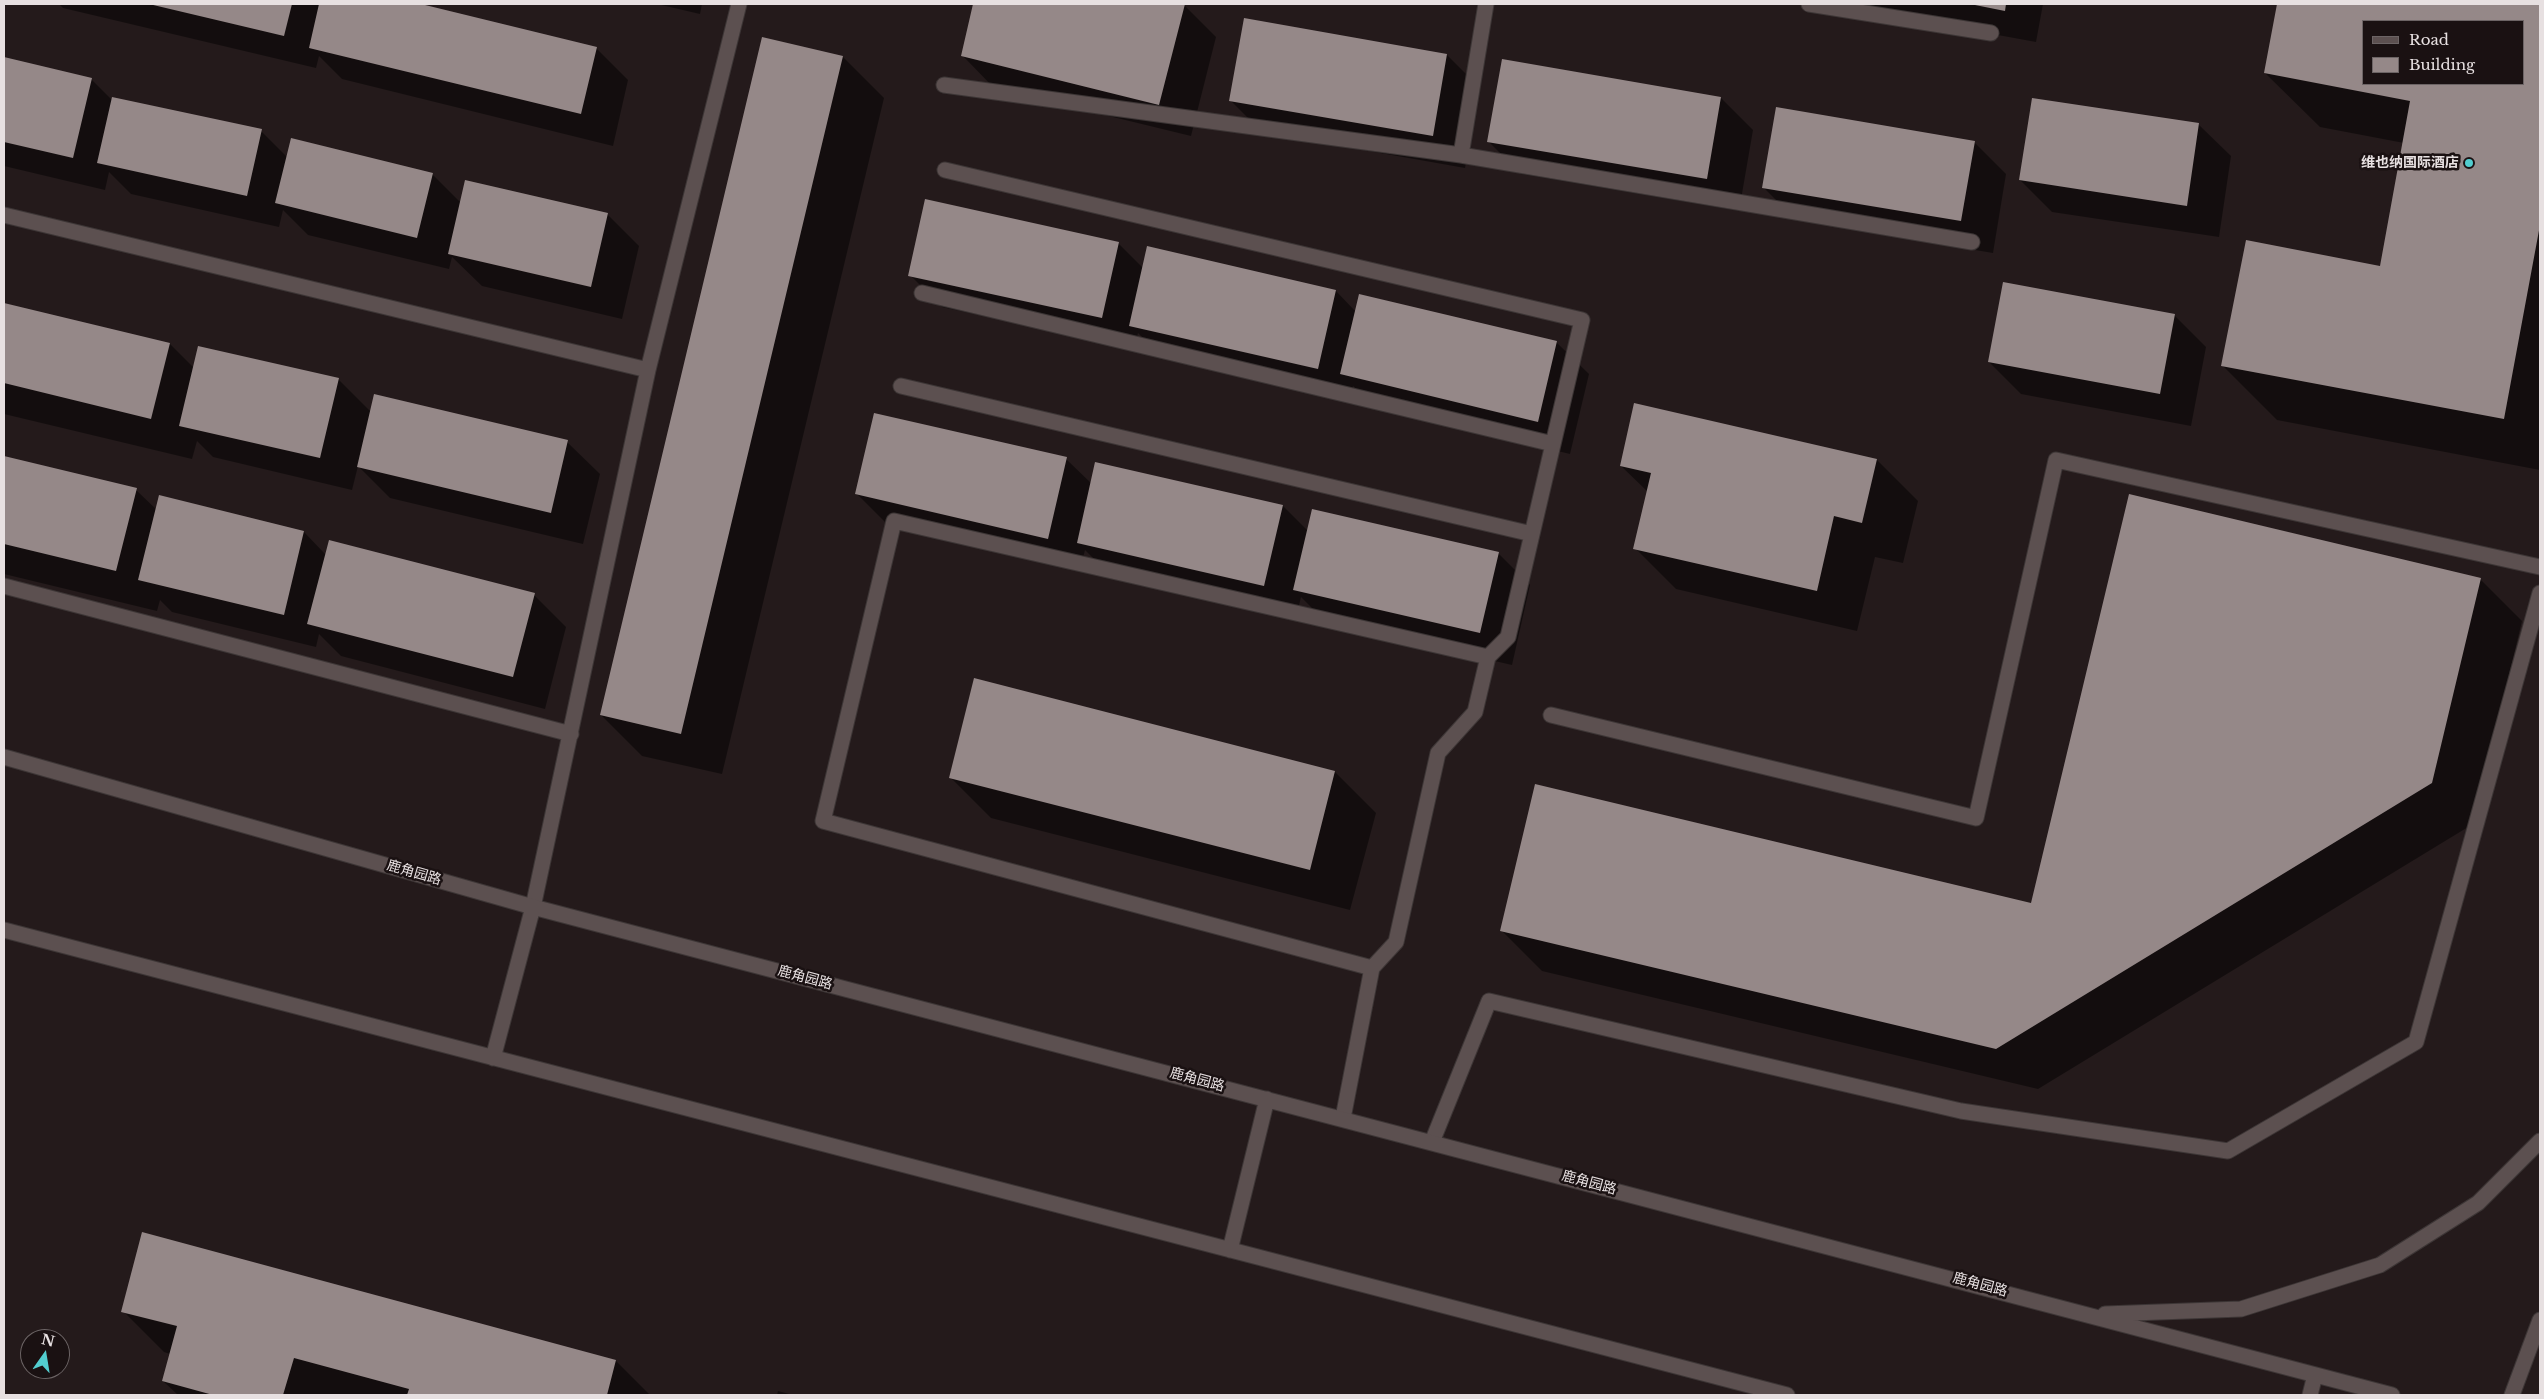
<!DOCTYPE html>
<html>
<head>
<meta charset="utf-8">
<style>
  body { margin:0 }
  #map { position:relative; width:2544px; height:1399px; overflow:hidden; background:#241a1b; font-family:"Libre Baskerville",serif }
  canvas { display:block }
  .frame { position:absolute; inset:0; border:5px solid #e7e0e1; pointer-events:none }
  .legend { position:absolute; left:2362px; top:20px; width:162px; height:65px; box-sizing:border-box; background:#1a1112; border:1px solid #6c6465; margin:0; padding:6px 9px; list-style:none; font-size:15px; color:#e7e0e1 }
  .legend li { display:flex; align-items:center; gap:10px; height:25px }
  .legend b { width:25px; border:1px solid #6c6465 }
  .north { position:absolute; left:20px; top:1329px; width:50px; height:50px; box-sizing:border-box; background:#1a1112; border:1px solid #6c6465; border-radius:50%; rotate:13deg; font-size:14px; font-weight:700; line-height:20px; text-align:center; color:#e7e0e1 }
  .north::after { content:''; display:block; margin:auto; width:18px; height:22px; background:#52cdcf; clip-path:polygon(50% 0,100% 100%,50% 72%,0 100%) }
</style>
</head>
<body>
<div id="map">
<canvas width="2544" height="1399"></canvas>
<div class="frame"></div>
<ul class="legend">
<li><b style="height:6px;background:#5c5050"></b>Road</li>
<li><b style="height:14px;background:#958888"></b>Building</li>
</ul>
<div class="north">N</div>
</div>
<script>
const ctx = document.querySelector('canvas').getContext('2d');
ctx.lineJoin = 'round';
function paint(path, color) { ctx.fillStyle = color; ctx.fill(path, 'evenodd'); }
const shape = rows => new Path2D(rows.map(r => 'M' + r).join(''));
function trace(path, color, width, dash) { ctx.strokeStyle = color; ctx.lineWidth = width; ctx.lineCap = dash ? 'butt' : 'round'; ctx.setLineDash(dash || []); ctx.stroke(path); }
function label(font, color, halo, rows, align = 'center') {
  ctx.font = font + ' "Libre Baskerville","Noto Sans SC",serif'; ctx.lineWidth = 5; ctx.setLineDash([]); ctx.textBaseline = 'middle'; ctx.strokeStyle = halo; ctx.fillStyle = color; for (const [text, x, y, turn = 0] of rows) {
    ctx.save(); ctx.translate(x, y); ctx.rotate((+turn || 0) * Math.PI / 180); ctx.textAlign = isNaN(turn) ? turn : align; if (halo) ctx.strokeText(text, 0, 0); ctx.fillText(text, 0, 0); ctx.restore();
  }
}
paint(shape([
  [59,4,416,4,596,48,628,80,613,146,342,79,319,56,316,68,63,8],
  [657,4,702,4,700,14],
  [975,4,1184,5,1216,37,1191,136,994,88,962,55],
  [1829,4,2043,4,2036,42],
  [2278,4,2540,4,2540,470,2277,420,2223,366,2381,267,2404,143,2320,127,2265,73],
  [2363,21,2523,21,2523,84,2363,84],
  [1447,55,1479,87,1465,168,1262,132,1230,100],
  [843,57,884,98,722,774,642,756,601,715],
  [4,59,91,79,112,100,261,131,287,157,432,174,461,203,607,214,639,246,622,319,482,286,452,257,449,269,308,235,283,210,279,227,131,194,109,172,105,190,4,166],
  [1721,98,1753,130,1739,211,1521,174,1488,141],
  [2198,124,2231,156,2219,237,2052,212,2020,180],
  [1974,142,2006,174,1993,253,1796,220,1764,188],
  [1118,243,1143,268,1336,291,1356,312,1556,342,1589,374,1570,454,1373,406,1353,386,1350,401,1162,357,1138,333,1134,349,942,307,910,275],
  [4,304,170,344,194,368,338,379,371,412,567,442,600,474,583,544,390,498,358,466,352,490,213,457,197,441,192,459,4,414],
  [2174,315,2206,347,2191,426,2021,394,1989,362],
  [4,458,136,490,157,510,304,532,326,555,534,595,566,627,545,709,341,656,319,634,316,647,172,612,160,600,157,611,4,574],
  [1066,459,1092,484,1283,506,1308,531,1498,553,1530,585,1512,665,1326,622,1301,597,1296,618,1110,575,1085,550,1080,570,889,526,857,494],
  [1877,460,1918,501,1903,563,1875,557,1857,631,1676,589,1635,548,1648,492,1621,466],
  [2130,496,2481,580,2522,621,2473,824,2038,1089,1542,971,1501,930,2032,904],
  [1335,772,1376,813,1350,910,991,818,950,777],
  [143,1234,616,1361,650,1395,178,1395,163,1381,170,1354,164,1352,123,1311],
  [778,1391,793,1395,777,1395]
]), '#0007');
paint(shape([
  [149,4,292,4,284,36],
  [319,4,421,4,597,47,581,114,309,48],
  [973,4,1185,4,1159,105,961,56],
  [1970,4,2006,4,2005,11],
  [2277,4,2540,4,2540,225,2504,419,2221,366,2246,240,2380,266,2410,101,2264,73],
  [2363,21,2523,21,2523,84,2363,84],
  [1244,18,1447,54,1433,136,1229,101],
  [762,37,843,56,681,734,600,715],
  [4,57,92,78,73,158,4,142],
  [1502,59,1721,97,1707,179,1487,142],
  [112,97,262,129,247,196,97,163],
  [2032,98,2199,123,2187,206,2019,180],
  [1776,107,1975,141,1961,221,1762,188],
  [291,138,433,173,417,238,275,203],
  [465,180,608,213,591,287,448,254],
  [925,199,1119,242,1102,318,908,276],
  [1147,246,1336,290,1318,369,1129,326],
  [2003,282,2175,314,2160,394,1988,362],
  [1359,294,1557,341,1538,422,1340,374],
  [4,303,170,343,151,419,4,383],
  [198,346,339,378,320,458,179,426],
  [374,394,568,440,551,513,357,467],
  [1634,403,1877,459,1862,523,1834,516,1817,591,1633,549,1651,473,1620,466],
  [874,413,1067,457,1048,539,855,494],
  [4,456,137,488,116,571,4,544],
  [1095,462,1283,505,1264,586,1077,543],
  [2129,494,2481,578,2432,783,1996,1049,1500,931,1535,784,2031,903],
  [159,495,304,531,284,615,138,580],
  [1312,509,1499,552,1480,633,1293,590],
  [329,540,535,593,513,677,307,624],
  [974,678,1335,771,1310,870,949,778],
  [142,1232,616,1360,607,1395,407,1395,409,1389,294,1358,283,1395,213,1395,162,1381,177,1326,121,1312]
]), '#958888');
const street = shape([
  [1809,4,1991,33],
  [944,85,1461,155,1486,4],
  [1461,155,1972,242],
  [945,170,1582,320,1508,637,1488,657],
  [4,215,648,370],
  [922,293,1553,444],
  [901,386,1532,534],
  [4,586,571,734],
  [1551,715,1976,818,2056,460,2540,567],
  [533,907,648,370,739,4],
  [1343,1118,1372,968,1396,942,1438,753,1475,712,1488,657,894,521,823,821,1372,968],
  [1432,1142,1489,1001,1961,1111,2228,1151,2416,1042,2540,593]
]);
const secondary = shape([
  [4,757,533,907,2392,1395],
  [4,930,1787,1395],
  [493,1058,533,907],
  [1230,1250,1267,1099],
  [2105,1314,2241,1309,2380,1265,2478,1203,2540,1141],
  [2310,1395,2315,1375],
  [2512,1395,2540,1320]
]);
trace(street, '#3d3636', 17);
trace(secondary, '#3d3636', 17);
trace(street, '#5c5050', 15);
trace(secondary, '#5c5050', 15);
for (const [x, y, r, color] of [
  [2469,163,5,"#52cdcf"]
]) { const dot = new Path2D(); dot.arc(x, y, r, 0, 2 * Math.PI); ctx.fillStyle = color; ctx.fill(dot); trace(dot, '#1a1112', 2); }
label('bold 14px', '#e7e0e1', '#1a1112', [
  ["维也纳国际酒店",2459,163]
], 'right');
label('14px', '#e7e0e1', '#1a1112', [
  ["鹿角园路",414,873,16],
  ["鹿角园路",805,978,15],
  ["鹿角园路",1197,1080,15],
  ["鹿角园路",1589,1183,15],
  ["鹿角园路",1980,1285,15]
]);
</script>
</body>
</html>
